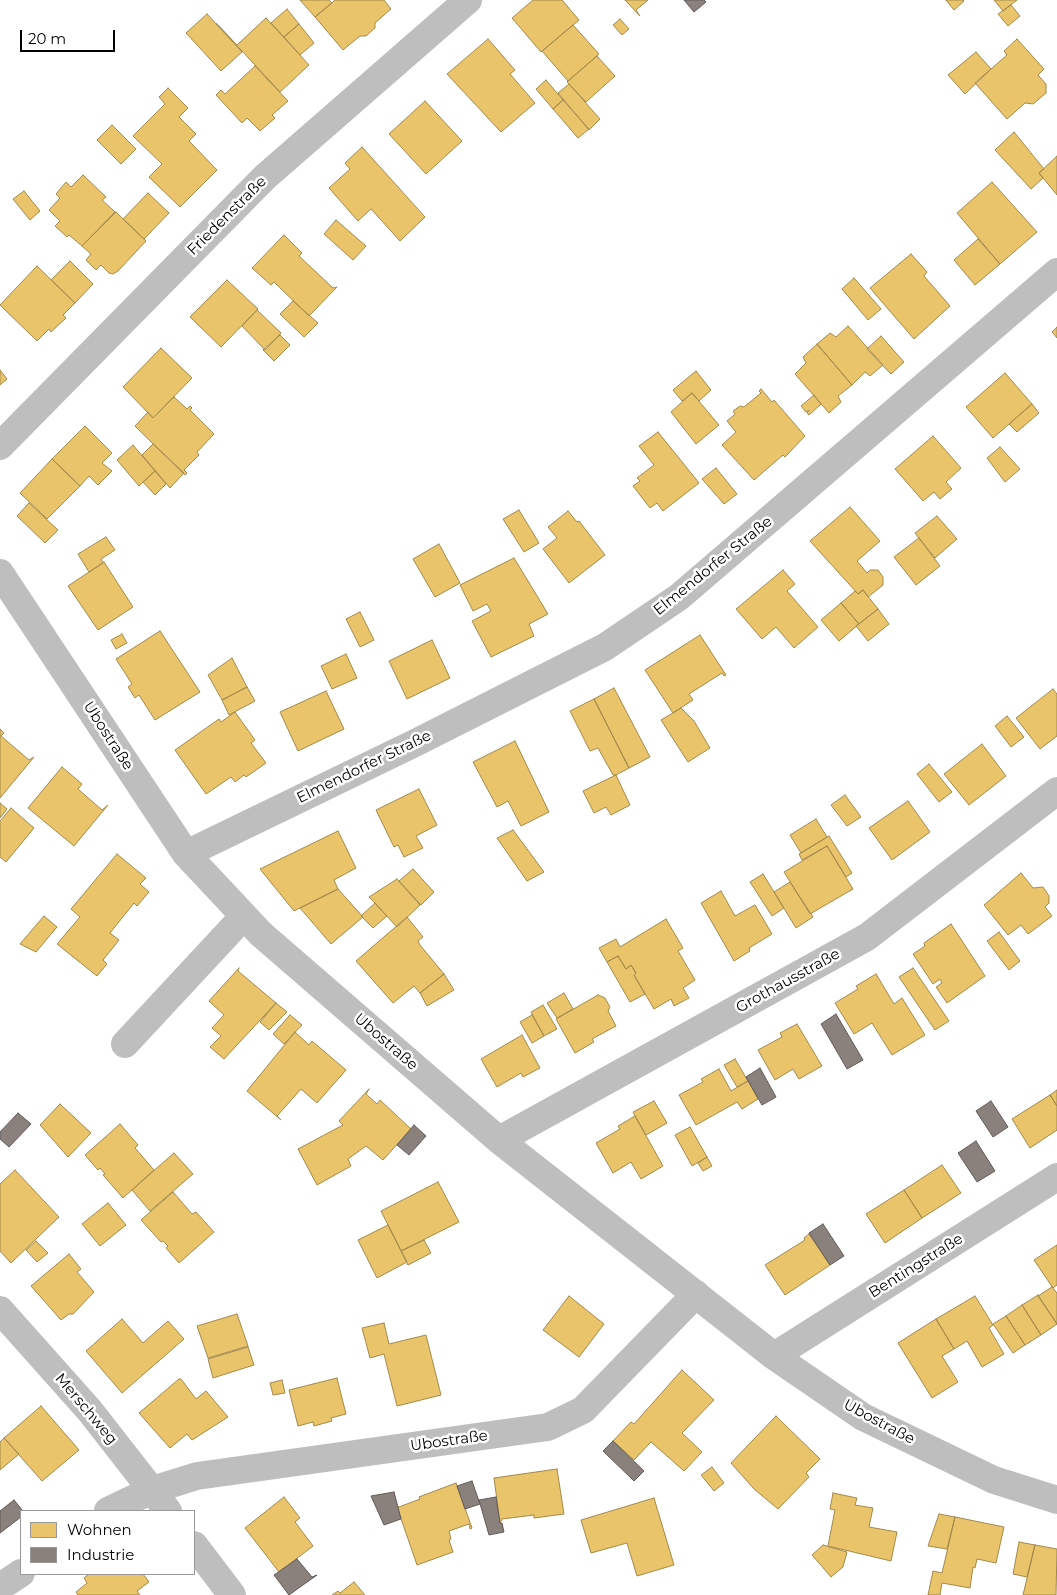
<!DOCTYPE html>
<html>
<head>
<meta charset="utf-8">
<style>
  body { margin:0 }
  #map { position:relative; width:1057px; height:1595px; overflow:hidden; background:#fff; font-family:Montserrat,sans-serif }
  canvas { display:block }
  .legend { position:absolute; left:20px; top:1510px; width:175px; height:65px; box-sizing:border-box; background:#fff; border:1px solid #999; margin:0; padding:6px 9px; list-style:none; font-size:15px; color:#000 }
  .legend li { display:flex; align-items:center; gap:10px; height:25px }
  .legend b { width:25px; border:1px solid #999 }
  .scale { position:absolute; left:20px; top:30px; width:95px; height:22px; box-sizing:border-box; border:2px solid #000; border-top:0; padding-left:6px; font-size:15px; line-height:18px; white-space:nowrap; color:#000; -webkit-text-stroke:4px #fff; paint-order:stroke }
</style>
</head>
<body>
<div id="map">
<canvas width="1057" height="1595"></canvas>
<ul class="legend">
<li><b style="height:14px;background:#e9c46a"></b>Wohnen</li>
<li><b style="height:14px;background:#8a817c"></b>Industrie</li>
</ul>
<div class="scale">20 m</div>
</div>
<script>
const ctx = document.querySelector('canvas').getContext('2d');
ctx.lineJoin = 'round';
function paint(path, color) { ctx.fillStyle = color; ctx.fill(path, 'evenodd'); }
const shape = rows => new Path2D(rows.map(r => 'M' + r).join(''));
function trace(path, color, width, dash) { ctx.strokeStyle = color; ctx.lineWidth = width; ctx.lineCap = dash ? 'butt' : 'round'; ctx.setLineDash(dash || []); ctx.stroke(path); }
function label(font, color, halo, rows, align = 'center') {
  ctx.font = font + ' Montserrat,sans-serif'; ctx.lineWidth = 5; ctx.setLineDash([]); ctx.textBaseline = 'middle'; ctx.strokeStyle = halo; ctx.fillStyle = color; for (const [text, x, y, turn = 0] of rows) {
    ctx.save(); ctx.translate(x, y); ctx.rotate((+turn || 0) * Math.PI / 180); ctx.textAlign = isNaN(turn) ? turn : align; if (halo) ctx.strokeText(text, 0, 0); ctx.fillText(text, 0, 0); ctx.restore();
  }
}
const homes = shape([
  [300,0,329,0,332,3,315,17,300,0],
  [335,0,384,0,391,9,375,23,375,28,366,36,360,36,343,50,315,17,335,0],
  [533,0,562,0,579,20,541,52,512,18,533,0],
  [625,0,648,0,636,10,640,16,625,0],
  [946,0,963,0,964,1,954,10,946,0],
  [994,0,1017,0,1003,11,994,0],
  [1011,5,1020,16,1008,26,998,14,1011,5],
  [287,9,299,24,284,37,271,23,287,9],
  [207,14,242,52,221,71,186,33,207,14],
  [266,18,309,65,280,92,216,23,237,45,266,18],
  [620,19,629,29,622,35,613,25,620,19],
  [299,24,314,43,300,55,284,37,299,24],
  [573,25,599,54,568,81,542,51,573,25],
  [488,39,515,70,510,74,535,103,501,132,447,74,488,39],
  [1017,39,1044,69,1038,75,1046,84,1046,93,1033,104,1025,103,1007,119,975,83,1007,55,1004,51,1017,39],
  [976,52,991,69,965,94,948,75,976,52],
  [597,56,615,76,586,102,567,82,597,56],
  [255,66,288,101,272,115,275,118,260,131,247,118,242,123,216,95,221,90,225,94,255,66],
  [546,80,563,100,553,109,536,89,546,80],
  [569,84,600,119,589,130,558,93,569,84],
  [168,88,188,108,179,117,196,134,189,141,217,170,180,207,149,177,162,164,133,136,165,104,159,97,168,88],
  [563,100,589,129,578,138,553,109,563,100],
  [425,101,462,141,426,174,389,134,425,101],
  [112,125,136,149,121,164,97,140,112,125],
  [1014,132,1044,169,1039,173,1043,178,1031,189,995,150,1014,132],
  [362,147,425,217,400,241,371,209,358,221,329,188,350,169,345,163,362,147],
  [1057,156,1057,195,1039,173,1057,156],
  [83,175,106,197,102,200,115,212,82,246,69,235,67,237,55,226,60,221,49,210,60,198,56,194,66,182,71,187,83,175],
  [992,182,1037,232,1000,264,957,213,992,182],
  [24,191,40,211,30,220,13,199,24,191],
  [148,193,169,213,144,239,123,219,148,193],
  [116,212,146,241,118,271,113,274,109,273,101,265,96,270,86,260,91,254,82,246,116,212],
  [336,220,366,246,353,260,324,234,336,220],
  [284,235,302,253,299,256,333,288,337,287,309,316,274,282,271,285,252,268,284,235],
  [978,239,1000,264,975,285,954,260,978,239],
  [911,254,927,272,924,276,950,306,914,339,870,288,911,254],
  [70,261,93,284,75,303,51,280,70,261],
  [37,266,75,303,63,315,66,318,51,332,49,329,37,341,0,305,37,266],
  [854,278,881,309,868,320,842,289,854,278],
  [227,280,258,309,221,347,190,317,227,280],
  [293,301,318,323,304,337,280,314,293,301],
  [257,310,281,333,265,350,242,326,257,310],
  [848,326,883,365,870,376,865,372,852,385,817,344,830,333,836,337,848,326],
  [1057,327,1057,338,1052,332,1057,327],
  [280,335,290,345,274,361,263,350,280,335],
  [881,336,904,362,891,374,867,349,881,336],
  [817,344,852,385,838,396,841,402,829,413,795,374,806,363,803,357,817,344],
  [161,348,192,378,153,418,123,387,161,348],
  [0,370,7,379,0,385,0,370],
  [696,371,711,390,699,401,692,393,682,401,673,390,696,371],
  [1005,373,1032,404,993,438,966,407,1005,373],
  [761,389,772,402,774,400,805,436,785,457,783,455,754,480,722,445,736,432,727,421,735,414,733,411,740,406,744,407,761,393,759,391,761,389],
  [692,393,719,425,696,444,671,412,692,393],
  [814,395,821,404,809,415,807,413,809,410,806,412,801,406,814,395],
  [174,397,187,409,190,406,192,408,190,410,214,434,197,452,199,455,184,470,187,473,185,475,135,426,148,412,153,418,174,397],
  [1032,404,1039,413,1017,432,1009,424,1032,404],
  [85,426,112,453,102,463,112,471,98,485,89,476,80,486,52,459,85,426],
  [658,432,699,483,663,511,657,503,650,508,633,486,640,481,637,478,654,465,639,446,658,432],
  [933,436,961,468,946,482,952,489,940,499,934,492,923,501,895,469,933,436],
  [153,444,184,473,170,488,142,455,153,444],
  [133,445,155,471,139,486,117,460,133,445],
  [1000,447,1020,469,1005,482,987,458,1000,447],
  [52,459,80,486,47,519,20,493,52,459],
  [716,468,737,494,724,504,702,479,716,468],
  [155,471,166,484,155,495,143,482,155,471],
  [29,503,58,530,45,543,17,516,29,503],
  [850,507,880,541,857,561,867,573,870,570,878,570,883,577,883,585,868,597,863,590,858,594,810,541,850,507],
  [519,510,539,543,524,552,503,519,519,510],
  [568,511,577,522,579,521,605,555,569,583,543,549,557,538,548,527,568,511],
  [937,516,957,539,935,558,915,533,937,516],
  [106,537,115,550,101,559,103,563,89,572,78,554,106,537],
  [919,538,940,566,916,585,894,557,919,538],
  [439,544,460,583,435,597,413,559,439,544],
  [514,558,548,614,529,624,534,636,491,657,472,621,491,611,487,604,473,611,460,585,514,558],
  [104,562,133,607,98,630,68,586,104,562],
  [783,570,795,584,787,591,818,627,794,648,776,627,762,639,736,609,783,570],
  [863,590,878,609,859,624,841,603,855,591,858,594,863,590],
  [841,603,859,624,839,641,821,620,841,603],
  [878,609,889,624,868,641,856,626,878,609],
  [360,612,374,640,360,647,346,619,360,612],
  [160,631,200,692,155,720,139,695,135,698,128,687,132,684,116,659,160,631],
  [122,634,127,643,116,649,111,640,122,634],
  [700,635,726,675,724,676,722,673,689,694,693,700,673,713,645,670,700,635],
  [432,640,450,678,407,699,389,661,432,640],
  [346,654,357,678,332,689,321,666,346,654],
  [232,658,247,687,222,700,208,675,232,658],
  [247,687,255,701,229,715,222,700,247,687],
  [614,688,650,757,629,768,594,699,614,688],
  [1053,689,1057,694,1057,736,1040,749,1016,718,1053,689],
  [326,691,344,729,298,751,280,712,326,691],
  [594,699,629,768,616,775,613,775,598,748,590,751,570,711,594,699],
  [681,708,694,721,710,748,688,762,661,720,681,708],
  [235,712,255,740,251,743,266,763,246,777,244,775,235,782,231,777,206,794,175,750,219,719,221,722,235,712],
  [1007,716,1024,737,1011,747,995,726,1007,716],
  [0,729,4,733,1,736,29,760,34,757,0,798,0,729],
  [515,741,549,812,521,826,508,801,497,807,473,762,515,741],
  [982,744,1006,776,969,805,944,774,982,744],
  [929,764,952,792,939,802,917,774,929,764],
  [62,767,82,784,78,789,102,810,108,805,74,846,28,808,62,767],
  [616,775,630,805,611,815,606,807,594,813,583,791,616,775],
  [419,789,437,825,416,836,423,848,404,857,398,845,394,847,376,810,419,789],
  [845,795,861,817,847,826,831,805,845,795],
  [908,801,930,832,892,860,869,828,908,801],
  [0,803,7,809,0,818,0,803],
  [11,808,34,828,6,862,0,857,0,821,11,808],
  [816,819,827,837,801,853,790,835,816,819],
  [513,830,544,872,527,881,497,838,513,830],
  [338,831,356,868,334,880,338,889,294,911,260,869,338,831],
  [829,836,852,873,846,877,827,846,802,860,799,854,829,836],
  [827,846,853,889,810,914,784,872,827,846],
  [117,854,146,878,140,884,149,892,137,906,134,903,110,933,119,940,103,960,107,964,97,976,57,944,80,917,71,909,117,854],
  [413,869,434,892,421,905,399,881,413,869],
  [1021,873,1033,888,1043,887,1049,896,1049,903,1045,907,1052,916,1028,934,1021,925,1008,935,984,905,1021,873],
  [763,874,784,908,772,916,750,882,763,874],
  [397,879,420,905,397,927,369,897,397,879],
  [790,882,813,917,796,928,774,892,790,882],
  [338,889,363,917,331,944,300,908,338,889],
  [721,891,735,916,755,905,772,934,749,948,750,951,734,961,701,903,721,891],
  [375,903,387,916,373,928,361,916,375,903],
  [44,916,57,927,36,952,20,944,44,916],
  [407,917,423,937,418,941,420,945,444,974,420,993,414,986,393,1003,356,961,407,917],
  [666,919,683,948,678,951,695,980,683,988,689,998,674,1006,671,999,654,1009,634,975,636,973,631,965,626,969,618,956,607,962,599,948,616,939,620,947,666,919],
  [951,924,985,976,947,1003,936,987,942,983,940,979,933,984,913,954,925,946,924,943,951,924],
  [999,932,1020,961,1009,970,987,941,999,932],
  [618,956,626,969,631,965,636,973,634,975,645,994,630,1002,607,962,618,956],
  [239,968,238,971,276,1003,224,1059,210,1047,221,1036,212,1028,224,1015,209,1001,239,968],
  [913,968,949,1021,935,1030,899,977,913,968],
  [444,974,454,990,427,1006,420,993,444,974],
  [876,974,894,1004,902,998,925,1035,892,1055,872,1023,854,1034,835,1003,858,989,856,986,876,974],
  [564,993,573,1009,557,1018,547,1003,564,993],
  [598,995,605,998,610,1007,608,1011,616,1026,592,1039,594,1042,575,1053,556,1019,598,995],
  [276,1003,287,1012,269,1030,260,1022,276,1003],
  [543,1005,557,1029,544,1036,531,1012,543,1005],
  [290,1015,302,1025,284,1044,273,1034,290,1015],
  [532,1015,544,1036,532,1043,520,1022,532,1015],
  [797,1024,822,1066,799,1079,793,1069,775,1080,758,1050,782,1037,780,1033,797,1024],
  [295,1032,309,1045,312,1041,346,1070,317,1103,301,1089,277,1116,281,1120,247,1091,295,1032],
  [522,1035,540,1068,523,1077,521,1073,497,1087,481,1059,522,1035],
  [735,1059,748,1081,737,1087,724,1065,735,1059],
  [719,1069,731,1091,748,1081,758,1099,742,1109,737,1102,696,1125,679,1095,703,1082,701,1079,719,1069],
  [369,1089,366,1094,377,1104,380,1100,411,1129,383,1160,366,1146,348,1159,351,1166,317,1185,298,1149,343,1125,339,1121,369,1089],
  [1057,1090,1057,1106,1050,1095,1057,1090],
  [1050,1095,1057,1106,1057,1130,1030,1148,1012,1119,1050,1095],
  [654,1101,667,1123,646,1135,633,1112,654,1101],
  [60,1104,91,1133,68,1157,40,1125,60,1104],
  [635,1116,663,1166,641,1179,631,1162,613,1173,596,1143,620,1129,618,1126,635,1116],
  [120,1124,138,1145,135,1148,154,1170,123,1198,103,1175,105,1174,100,1168,98,1170,85,1155,120,1124],
  [690,1127,707,1157,692,1166,675,1135,690,1127],
  [174,1153,193,1174,150,1211,132,1190,174,1153],
  [707,1157,712,1166,703,1171,698,1163,707,1157],
  [942,1165,961,1193,922,1218,904,1190,942,1165],
  [15,1170,59,1217,11,1263,0,1251,0,1184,15,1170],
  [438,1182,459,1222,401,1251,381,1211,438,1182],
  [904,1190,922,1218,885,1243,866,1214,904,1190],
  [173,1192,192,1214,196,1212,214,1232,179,1263,166,1248,168,1246,163,1241,161,1242,141,1220,173,1192],
  [108,1203,126,1225,100,1246,82,1224,108,1203],
  [388,1225,407,1262,377,1278,358,1240,388,1225],
  [809,1234,830,1265,785,1295,765,1265,805,1240,804,1238,809,1234],
  [424,1240,431,1253,408,1265,401,1251,424,1240],
  [36,1241,48,1253,37,1262,26,1250,36,1241],
  [1057,1245,1057,1285,1053,1288,1034,1260,1057,1245],
  [69,1254,81,1269,77,1272,94,1292,73,1314,69,1314,61,1320,31,1286,69,1254],
  [1052,1287,1057,1293,1057,1324,1038,1296,1052,1287],
  [1038,1295,1057,1324,1041,1335,1022,1305,1038,1295],
  [569,1296,604,1324,579,1357,543,1330,569,1296],
  [975,1296,993,1325,989,1328,1004,1354,982,1367,967,1341,954,1349,936,1319,975,1296],
  [1022,1305,1041,1335,1025,1345,1006,1316,1022,1305],
  [237,1314,248,1346,208,1358,197,1326,237,1314],
  [1006,1316,1025,1345,1013,1353,993,1324,1006,1316],
  [122,1319,143,1343,168,1321,184,1339,122,1393,86,1351,122,1319],
  [936,1319,954,1349,942,1356,958,1382,932,1398,898,1343,936,1319],
  [384,1323,389,1344,426,1335,441,1395,397,1406,384,1354,370,1358,362,1328,384,1323],
  [248,1347,254,1365,213,1378,208,1359,248,1347],
  [682,1370,714,1400,682,1433,702,1452,684,1471,651,1442,634,1460,613,1441,631,1422,634,1424,682,1370],
  [337,1378,346,1414,331,1418,332,1421,314,1426,313,1422,298,1426,289,1390,337,1378],
  [179,1379,181,1379,196,1399,206,1391,228,1417,192,1440,187,1434,170,1448,139,1413,179,1379],
  [282,1380,285,1393,273,1395,270,1383,282,1380],
  [41,1406,79,1450,42,1481,4,1438,41,1406],
  [776,1416,820,1459,806,1473,809,1477,778,1509,754,1489,731,1463,776,1416],
  [4,1438,19,1454,0,1470,0,1442,4,1438],
  [712,1467,724,1483,714,1491,701,1475,712,1467],
  [557,1469,564,1514,534,1518,534,1515,502,1519,500,1523,494,1478,557,1469],
  [456,1483,472,1528,470,1529,469,1524,449,1531,451,1539,449,1540,453,1552,417,1565,396,1504,399,1507,420,1499,419,1497,456,1483],
  [833,1493,857,1498,855,1505,873,1508,869,1527,897,1532,891,1561,828,1546,835,1510,830,1509,833,1493],
  [284,1497,300,1518,295,1522,313,1546,279,1572,245,1528,284,1497],
  [654,1498,674,1565,637,1576,627,1543,591,1553,581,1520,654,1498],
  [939,1514,955,1517,947,1549,928,1546,939,1514],
  [955,1517,1004,1527,996,1563,977,1559,975,1568,973,1567,970,1588,942,1583,940,1595,928,1595,933,1571,942,1573,955,1517],
  [1019,1542,1035,1545,1027,1577,1013,1574,1019,1542],
  [823,1545,847,1552,843,1567,831,1577,812,1555,823,1545],
  [1035,1545,1057,1549,1056,1595,1023,1595,1035,1545],
  [89,1574,143,1574,149,1582,137,1591,140,1595,78,1595,76,1592,87,1583,84,1578,89,1574],
  [354,1582,365,1595,332,1595,338,1591,340,1593,354,1582]
]);
paint(homes, '#e9c46a');
trace(homes, '#a3894a', 1);
const industry = shape([
  [684,0,704,0,706,2,694,12,684,0],
  [836,1014,863,1060,847,1069,821,1024,836,1014],
  [760,1068,776,1097,762,1105,746,1077,760,1068],
  [991,1101,1008,1127,993,1137,976,1111,991,1101],
  [18,1113,31,1124,9,1147,0,1139,0,1132,18,1113],
  [414,1125,426,1136,409,1155,397,1145,414,1125],
  [976,1141,995,1171,977,1182,958,1153,976,1141],
  [823,1224,844,1256,830,1265,809,1233,823,1224],
  [613,1441,644,1471,634,1481,603,1451,613,1441],
  [472,1481,480,1504,465,1509,457,1486,472,1481],
  [394,1492,401,1519,384,1525,371,1496,394,1492],
  [496,1497,500,1523,502,1523,504,1532,489,1535,479,1500,496,1497],
  [14,1500,23,1511,21,1517,0,1533,0,1511,14,1500],
  [297,1559,312,1577,317,1575,289,1595,274,1575,297,1559]
]);
paint(industry, '#8a817c');
trace(industry, '#615a57', 1);
trace(shape([
  [0,446,265,177,468,0],
  [0,573,186,854,261,934,499,1140,774,1356,863,1417,994,1480,1057,1500],
  [186,854,413,744,605,647,679,597,1057,272],
  [125,1044,244,916],
  [499,1140,867,937,1057,791],
  [0,1310,90,1411,168,1511],
  [774,1356,1057,1177],
  [108,1511,152,1490,197,1476,548,1427,583,1410,696,1294],
  [194,1545,232,1595],
  [0,1587,21,1573]
]), '#bebebe', 28);
label('15px', '#000', '#fff', [
  ["Friedenstraße",227,216,-45],
  ["Elmendorfer Straße",713,566,-39],
  ["Ubostraße",108,736,57],
  ["Elmendorfer Straße",364,767,-26],
  ["Grothausstraße",788,981,-29],
  ["Ubostraße",386,1042,41],
  ["Bentingstraße",916,1266,-32],
  ["Merschweg",86,1409,50],
  ["Ubostraße",879,1422,28],
  ["Ubostraße",449,1441,-8]
]);
</script>
</body>
</html>
